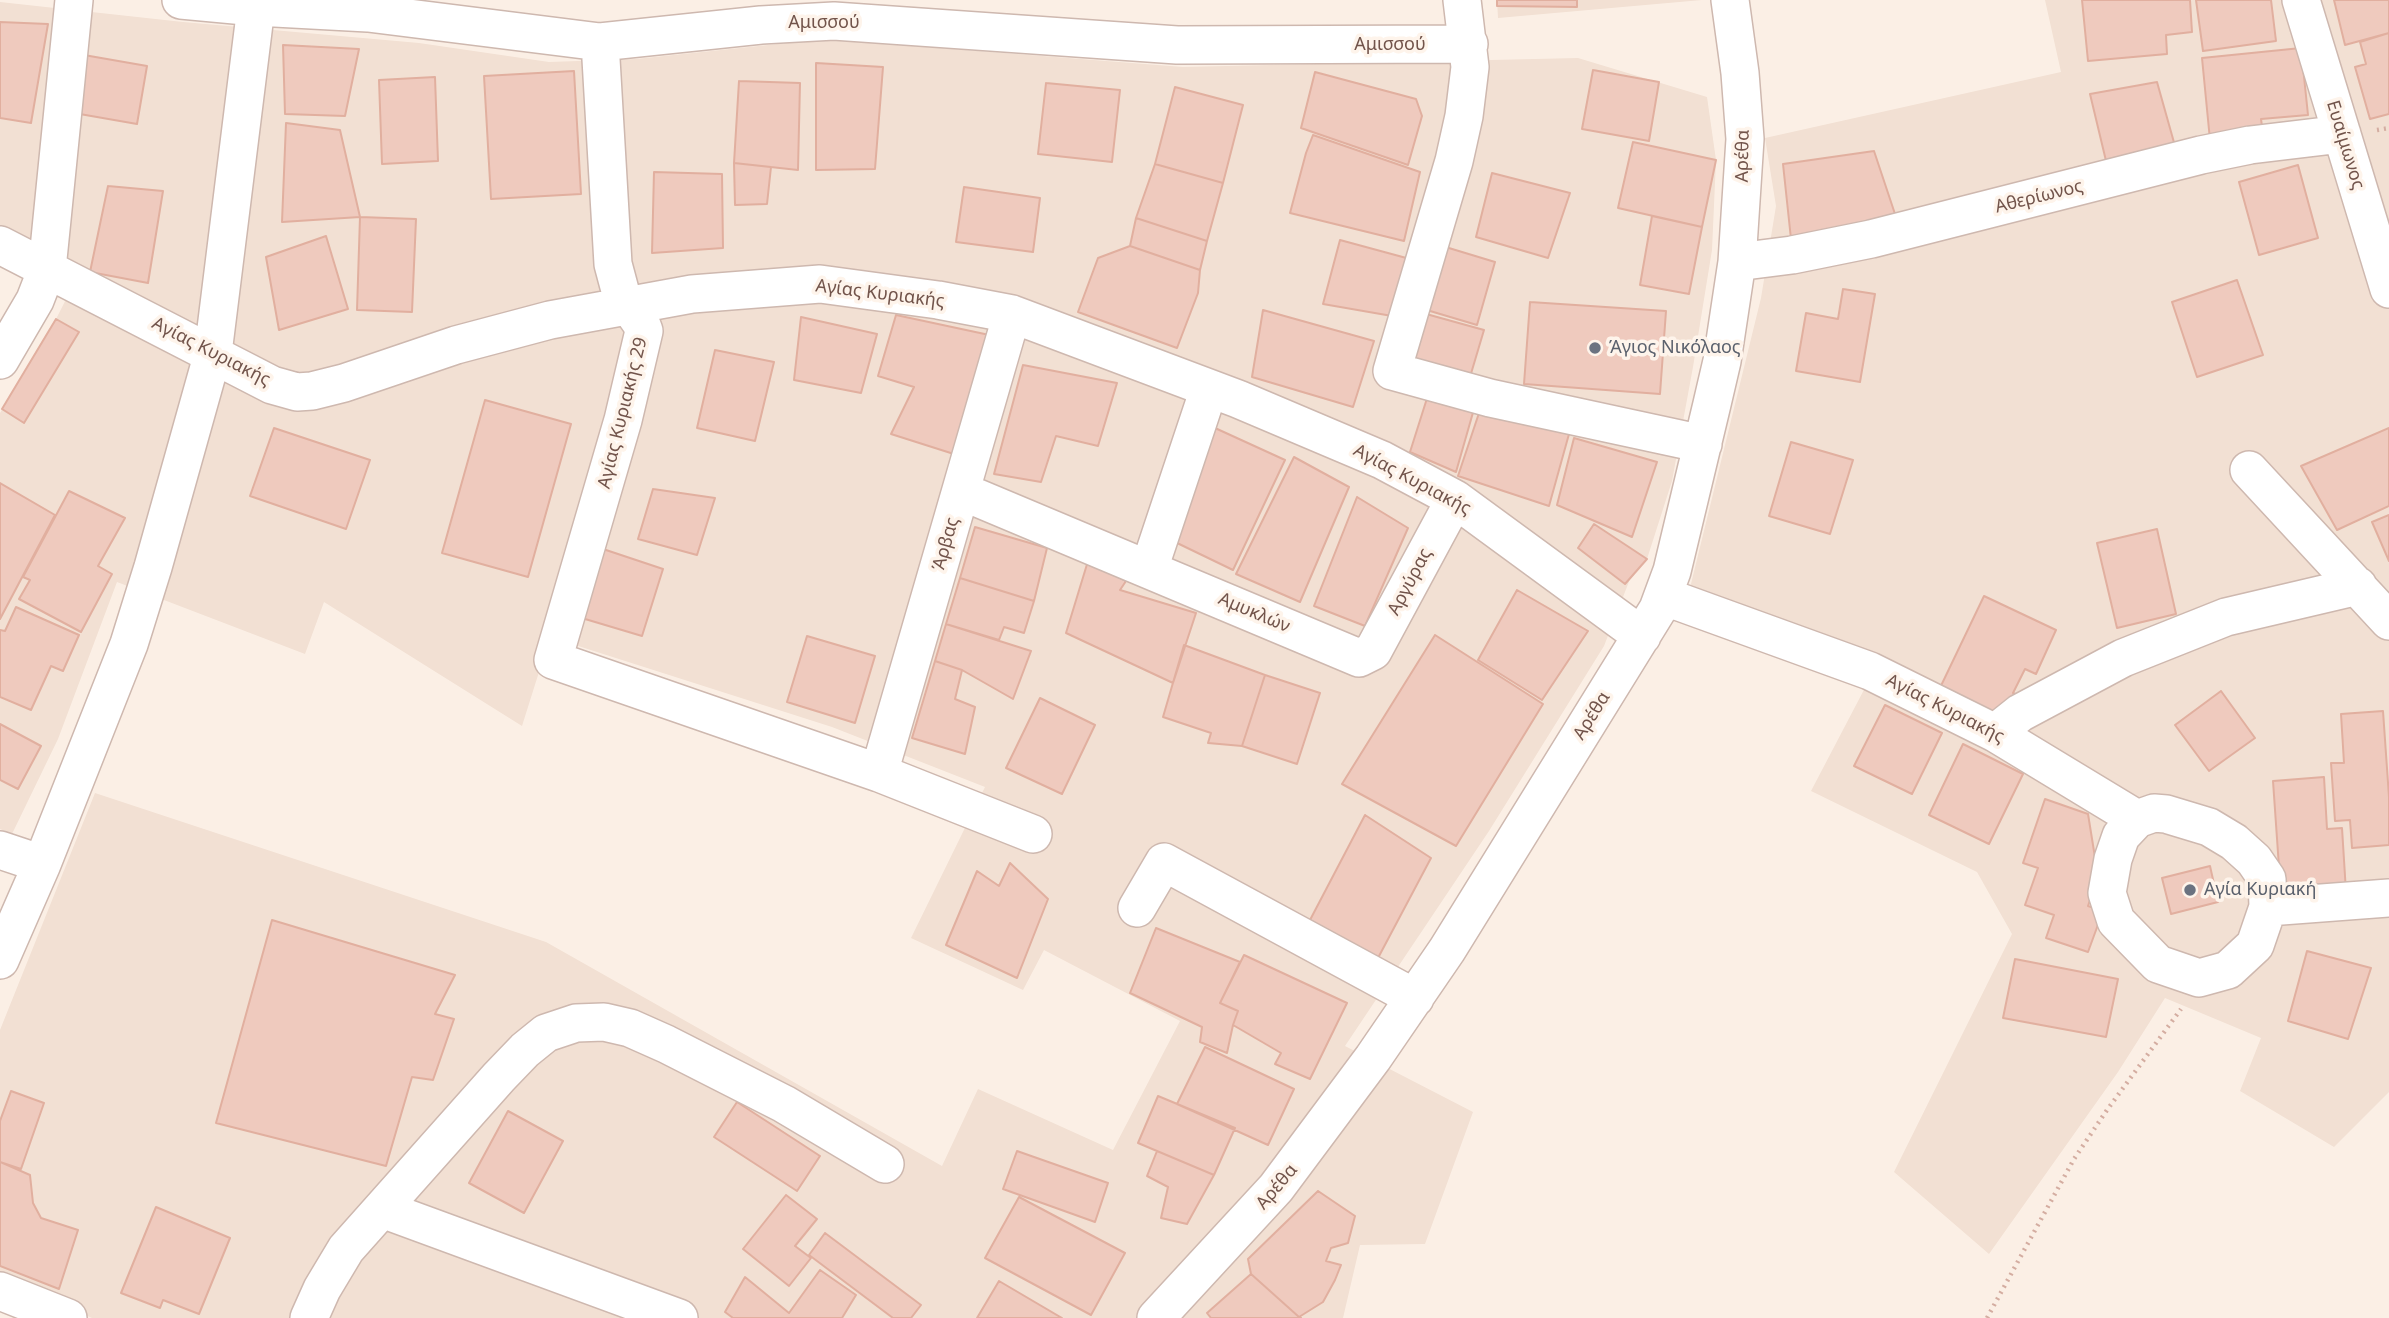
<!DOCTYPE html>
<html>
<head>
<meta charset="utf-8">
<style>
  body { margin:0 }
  canvas { display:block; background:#fbefe5 }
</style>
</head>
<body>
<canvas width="2389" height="1318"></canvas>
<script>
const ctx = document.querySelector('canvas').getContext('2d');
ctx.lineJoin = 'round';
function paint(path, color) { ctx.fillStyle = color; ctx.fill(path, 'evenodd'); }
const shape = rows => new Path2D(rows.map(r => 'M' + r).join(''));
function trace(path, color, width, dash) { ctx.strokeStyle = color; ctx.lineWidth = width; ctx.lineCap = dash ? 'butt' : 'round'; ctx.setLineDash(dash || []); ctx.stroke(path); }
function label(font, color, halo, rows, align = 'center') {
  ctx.font = font + ' "Noto Sans",sans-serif'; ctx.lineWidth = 7; ctx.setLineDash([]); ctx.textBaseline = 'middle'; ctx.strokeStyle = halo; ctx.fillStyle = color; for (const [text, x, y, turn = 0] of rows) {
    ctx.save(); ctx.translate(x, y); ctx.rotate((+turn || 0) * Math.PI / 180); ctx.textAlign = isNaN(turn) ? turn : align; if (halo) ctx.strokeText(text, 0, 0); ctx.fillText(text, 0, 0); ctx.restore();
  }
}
paint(shape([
  [1497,0,1702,0,1498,18],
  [2045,0,2389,0,2389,1092,2334,1147,2240,1091,2261,1038,2165,998,2118,1072,1989,1254,1894,1172,2012,934,1977,872,1811,791,1878,663,1689,592,1761,298,1776,206,1765,138,2061,72],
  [0,2,183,22,419,43,549,62,636,59,825,39,1183,67,1578,58,1707,97,1716,160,1712,250,1693,367,1672,481,1647,559,1630,579,1604,646,1489,831,1345,1046,1473,1112,1425,1244,1360,1245,1343,1318,92,1318,0,1276,0,1030,95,793,546,942,942,1166,978,1089,1113,1150,1180,1021,1044,950,1023,990,911,938,985,787,832,727,550,637,522,726,324,602,305,654,117,582,58,739,12,834,0,829,0,413,56,319,80,272,0,232]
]), '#f2e0d3');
const building = shape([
  [1497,0,1577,0,1577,7,1497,6,1497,0],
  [2082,0,2190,0,2192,32,2166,35,2167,54,2088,61,2082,0],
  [2196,0,2271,0,2276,41,2203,51,2196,0],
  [2334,0,2389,0,2389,33,2345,45,2334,0],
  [0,22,48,24,31,123,0,118,0,22],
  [2389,33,2389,114,2370,119,2355,67,2366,64,2360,42,2389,33],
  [283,45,359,49,345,116,285,114,283,45],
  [2301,48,2308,115,2261,119,2263,134,2210,140,2202,58,2301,48],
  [84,55,147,66,137,124,74,113,84,55],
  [816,63,883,67,875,169,816,170,816,63],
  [1593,70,1659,82,1649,141,1582,129,1593,70],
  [574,71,581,194,491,199,484,76,574,71],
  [1315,72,1416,99,1422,116,1408,165,1301,128,1315,72],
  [435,77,438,161,382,164,379,80,435,77],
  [739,81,800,83,798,170,734,163,739,81],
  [2157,82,2175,146,2107,165,2090,94,2157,82],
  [1046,83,1120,90,1112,162,1038,154,1046,83],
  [1175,87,1243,105,1223,183,1155,164,1175,87],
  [286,123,340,130,360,217,282,222,286,123],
  [1313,135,1420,172,1404,241,1290,213,1306,153,1313,135],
  [1633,142,1716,160,1702,227,1618,208,1633,142],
  [1874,151,1897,220,1791,239,1783,164,1874,151],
  [734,163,771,167,767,204,735,205,734,163],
  [1155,164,1223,183,1207,241,1136,218,1155,164],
  [2298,165,2318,238,2259,255,2239,182,2298,165],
  [654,172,722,174,723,248,652,253,654,172],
  [1492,173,1570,193,1548,258,1476,237,1492,173],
  [108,186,163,191,148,283,90,272,108,186],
  [964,187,1040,198,1033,252,956,242,964,187],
  [1652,216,1702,227,1689,294,1640,285,1652,216],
  [360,217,416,219,412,312,357,310,360,217],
  [1136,218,1207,241,1200,270,1130,246,1136,218],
  [326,236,348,309,279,330,266,257,326,236],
  [1340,240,1410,259,1392,316,1323,304,1340,240],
  [1439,245,1495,262,1477,325,1420,308,1439,245],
  [1130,246,1200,270,1198,293,1177,348,1078,312,1098,258,1130,246],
  [2237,280,2263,355,2197,377,2172,302,2237,280],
  [1843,289,1875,294,1860,382,1796,371,1806,313,1838,319,1843,289],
  [1530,302,1666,311,1660,394,1524,384,1530,302],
  [1263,310,1374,341,1353,407,1252,377,1263,310],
  [1419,312,1484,330,1470,377,1405,358,1419,312],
  [896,315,994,336,957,455,891,434,914,387,878,376,896,315],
  [801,317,877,334,861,393,794,380,801,317],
  [56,319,79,332,24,423,2,409,56,319],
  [715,350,774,362,755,441,697,428,715,350],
  [1023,365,1117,383,1098,446,1056,436,1041,482,994,474,1023,365],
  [1429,392,1474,409,1456,472,1410,452,1429,392],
  [485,400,571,424,528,577,442,553,485,400],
  [1480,410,1569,434,1549,506,1458,476,1480,410],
  [274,428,370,460,346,529,250,496,274,428],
  [1215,428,1285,460,1233,570,1175,542,1215,428],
  [2389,428,2389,506,2337,530,2301,466,2389,428],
  [1574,438,1657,462,1632,537,1557,505,1574,438],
  [1791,442,1853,460,1830,534,1769,516,1791,442],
  [1294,457,1349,487,1300,602,1236,574,1294,457],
  [0,483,55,515,0,619,0,483],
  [653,489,715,498,697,555,638,539,653,489],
  [69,491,125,518,98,566,112,574,81,632,19,599,30,580,23,577,69,491],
  [1357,497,1408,528,1365,626,1314,606,1357,497],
  [2389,515,2389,561,2372,522,2389,515],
  [1594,524,1647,559,1625,584,1578,548,1594,524],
  [975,527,1047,548,1034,601,960,578,975,527],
  [2157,529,2176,614,2117,628,2097,543,2157,529],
  [597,547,663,569,642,636,575,616,597,547],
  [1088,561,1126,581,1120,590,1196,613,1173,683,1066,633,1088,561],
  [960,578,1034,601,1024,633,1004,627,999,640,946,624,960,578],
  [1517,590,1588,631,1542,700,1478,660,1517,590],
  [1984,596,2056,630,2036,674,2025,669,2013,693,2022,697,1990,717,1938,692,1984,596],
  [16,607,79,635,63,671,51,666,31,710,0,697,0,630,5,631,16,607],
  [946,624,1031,651,1013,699,962,670,935,661,946,624],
  [1435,635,1543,704,1456,846,1342,784,1435,635],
  [807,636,875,656,855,723,787,702,807,636],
  [1184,645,1265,675,1242,746,1208,743,1211,733,1163,717,1184,645],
  [935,661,962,670,955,699,975,707,965,754,912,738,935,661],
  [1265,675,1320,693,1297,764,1242,746,1265,675],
  [2221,691,2255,738,2209,771,2175,725,2221,691],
  [1040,698,1095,725,1062,794,1006,768,1040,698],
  [1885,705,1942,733,1912,794,1854,766,1885,705],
  [2383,711,2389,797,2389,845,2352,848,2350,820,2335,821,2331,763,2344,763,2341,714,2383,711],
  [0,724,41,746,18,789,0,780,0,724],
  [1963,744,2023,774,1989,844,1929,815,1963,744],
  [2324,777,2327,829,2342,828,2346,892,2281,896,2273,781,2324,777],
  [2045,799,2088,814,2098,876,2088,906,2103,911,2088,952,2046,938,2054,915,2025,905,2038,868,2023,863,2045,799],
  [1365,815,1431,858,1378,958,1310,920,1365,815],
  [1010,863,1048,899,1017,978,946,945,977,871,999,886,1010,863],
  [2210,866,2218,902,2171,914,2162,878,2210,866],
  [272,920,455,975,435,1014,454,1019,433,1080,412,1077,386,1166,216,1123,272,920],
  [1156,928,1240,962,1220,1003,1238,1011,1233,1025,1227,1053,1200,1042,1202,1027,1130,993,1156,928],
  [2307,951,2371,968,2348,1039,2288,1021,2307,951],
  [1244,955,1347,1003,1310,1079,1275,1064,1281,1053,1233,1025,1238,1011,1220,1003,1244,955],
  [2015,959,2118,979,2106,1037,2003,1018,2015,959],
  [1205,1047,1294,1089,1268,1145,1177,1104,1205,1047],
  [11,1091,44,1103,21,1169,0,1162,0,1121,11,1091],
  [1158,1096,1235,1128,1214,1175,1138,1143,1158,1096],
  [737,1102,820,1156,797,1191,714,1137,737,1102],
  [508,1111,563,1141,524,1213,469,1183,508,1111],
  [1017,1151,1108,1183,1095,1222,1003,1189,1017,1151],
  [1157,1151,1214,1175,1187,1224,1161,1218,1168,1187,1147,1176,1157,1151],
  [0,1162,30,1175,33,1203,41,1218,78,1230,59,1289,0,1266,0,1162],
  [1318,1191,1355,1216,1348,1243,1331,1248,1326,1261,1341,1265,1335,1280,1323,1302,1299,1317,1251,1274,1248,1259,1318,1191],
  [786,1195,817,1219,795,1246,811,1258,789,1286,743,1249,786,1195],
  [1019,1197,1125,1253,1091,1315,985,1258,1019,1197],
  [156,1207,230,1238,199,1314,163,1300,160,1308,121,1293,156,1207],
  [825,1233,921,1305,911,1318,893,1318,809,1255,825,1233],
  [820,1270,856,1295,842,1318,733,1318,725,1312,745,1277,789,1313,820,1270],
  [1251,1274,1299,1317,1301,1318,1211,1318,1207,1313,1251,1274],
  [999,1281,1062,1318,977,1318,999,1281]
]);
paint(building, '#efcabe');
trace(building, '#e1af9f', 2);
const minor = shape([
  [181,0,256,7,368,13,600,42,761,25,834,21,1177,45,1469,44],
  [1462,0,1470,67,1464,116,1454,161,1392,371,1490,398,1703,444],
  [2301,0,2389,289],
  [600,42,613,264,621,294,641,323,644,331,623,420,553,660,879,773,1033,834],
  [0,245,272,385,297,392,312,391,344,383,456,345,550,320,692,294,820,284,938,300,1012,314,1238,399,1382,460,1455,499,1642,636],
  [1737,262,1792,255,1871,239,2201,155,2250,145,2342,134],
  [0,360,35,300,47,269,74,0],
  [2249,470,2389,621],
  [961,491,1359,658,1373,651,1455,499],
  [1149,569,1209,389],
  [1663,596,1870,671,1995,733,2137,819,2121,836,2113,859,2107,893,2116,921,2158,964,2199,978,2228,970,2255,945,2268,907,2267,879,2254,860,2234,842,2209,827,2166,814,2154,813,2137,819],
  [1995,733,2020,713,2123,658,2226,617,2358,586],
  [879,773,1012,314],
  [0,850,42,864],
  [2268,907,2389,898],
  [1137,908,1164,862,1415,998],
  [0,960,42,864,129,644,153,567,213,353,256,7],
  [382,1209,679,1318],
  [0,1291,68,1318],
  [309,1318,322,1289,346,1249,499,1077,525,1050,546,1033,576,1023,604,1022,630,1028,666,1044,784,1104,885,1164],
  [1156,1318,1276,1188,1373,1058,1447,950,1658,609,1672,571,1712,404,1722,361,1737,262,1745,139,1740,73,1730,0]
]);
trace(minor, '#ceb8af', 40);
trace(shape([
  [2377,130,2389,128],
  [1987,1318,2074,1159,2107,1110,2181,1009]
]), '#d4ada1', 4.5, [2, 5]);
trace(minor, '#fff', 37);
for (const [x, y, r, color] of [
  [1595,348,7,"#6b7280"],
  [2190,890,7,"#6b7280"]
]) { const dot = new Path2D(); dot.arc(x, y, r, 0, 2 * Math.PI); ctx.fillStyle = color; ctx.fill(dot); trace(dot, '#fef4eb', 2.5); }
label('18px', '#72544b', '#fef4eb', [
  ["Αμισσού",824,23],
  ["Αμισσού",1390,45],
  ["Ευαίμωνος",2345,145,73],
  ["Αρέθα",1743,156,-89],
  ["Αθερίωνος",2039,197,-14],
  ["Αγίας Κυριακής",880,294,7],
  ["Αγίας Κυριακής",211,352,27],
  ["Αγίας Κυριακής 29",623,413,-76],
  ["Αγίας Κυριακής",1412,480,28],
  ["Άρβας",946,544,-74],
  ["Αργύρας",1410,582,-62],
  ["Αμυκλών",1254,613,23],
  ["Αγίας Κυριακής",1945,709,27],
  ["Αρέθα",1592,716,-58],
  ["Αρέθα",1277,1187,-50]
]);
label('18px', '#5b616d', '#fef4eb', [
  ["Άγιος Νικόλαος",1609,348],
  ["Αγία Κυριακή",2204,890]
], 'left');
</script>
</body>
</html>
